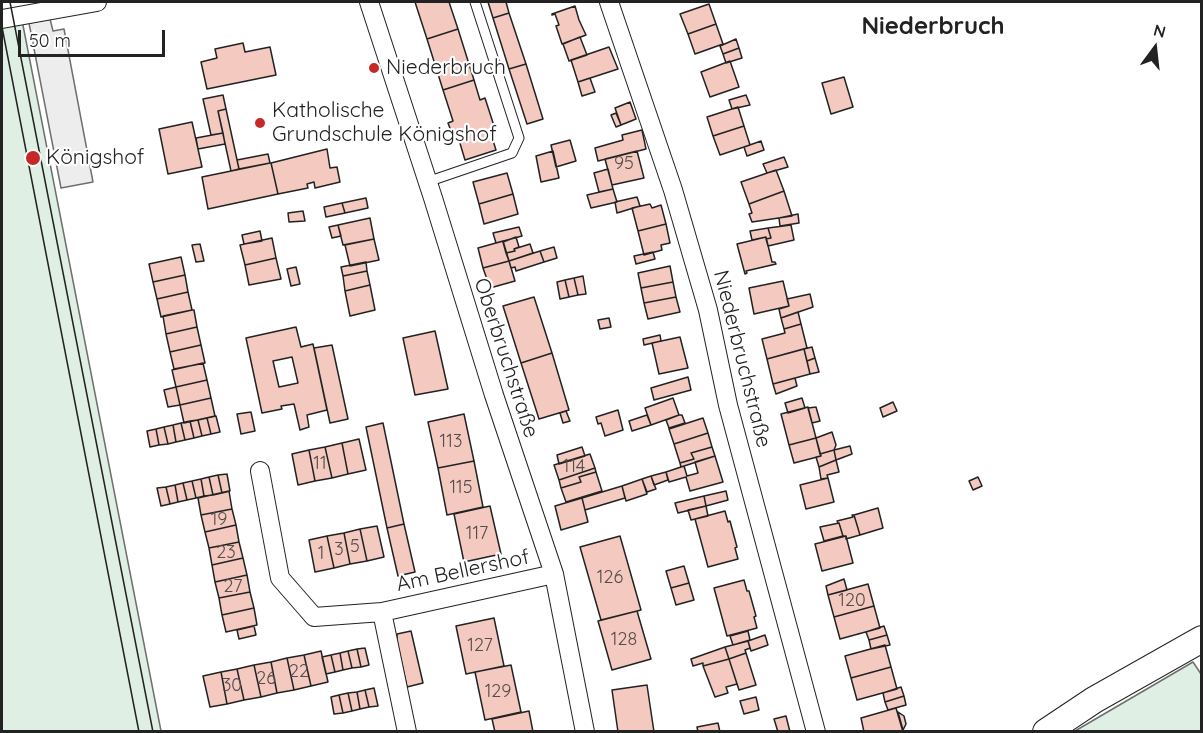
<!DOCTYPE html>
<html>
<head>
<meta charset="utf-8">
<style>
  body { margin:0 }
  #map { position:relative; width:1203px; height:733px; overflow:hidden; background:#fff; font-family:Quicksand,sans-serif }
  canvas { display:block }
  .frame { position:absolute; inset:0; border:3px solid #222; pointer-events:none }
  .north { position:absolute; left:1125px; top:18px; width:60px; height:60px; -webkit-text-stroke:4px #fff; paint-order:stroke; rotate:15deg; font-size:16px; font-weight:700; line-height:24px; text-align:center; color:#222 }
  .north::after { content:''; display:block; margin:auto; width:21px; height:27px; background:#222; clip-path:polygon(50% 0,100% 100%,50% 72%,0 100%) }
  .scale { position:absolute; left:18px; top:30px; width:147px; height:27px; box-sizing:border-box; border:3px solid #222; border-top:0; padding-left:8px; font-size:18px; line-height:21px; white-space:nowrap; color:#222; -webkit-text-stroke:4px #fff; paint-order:stroke }
</style>
</head>
<body>
<div id="map">
<canvas width="1203" height="733"></canvas>
<div class="frame"></div>
<div class="north">N</div>
<div class="scale">50 m</div>
</div>
<script>
const ctx = document.querySelector('canvas').getContext('2d');
ctx.lineJoin = 'round';
function paint(path, color) { ctx.fillStyle = color; ctx.fill(path, 'evenodd'); }
const shape = rows => new Path2D(rows.map(r => 'M' + r).join(''));
function trace(path, color, width, dash) { ctx.strokeStyle = color; ctx.lineWidth = width; ctx.lineCap = dash ? 'butt' : 'round'; ctx.setLineDash(dash || []); ctx.stroke(path); }
function label(font, color, halo, rows, align = 'center') {
  ctx.font = font + ' Quicksand,sans-serif'; ctx.lineWidth = 4.5; ctx.setLineDash([]); ctx.textBaseline = 'middle'; ctx.strokeStyle = halo; ctx.fillStyle = color; for (const [text, x, y, turn = 0] of rows) {
    ctx.save(); ctx.translate(x, y); ctx.rotate((+turn || 0) * Math.PI / 180); ctx.textAlign = isNaN(turn) ? turn : align; if (halo) ctx.strokeText(text, 0, 0); ctx.fillText(text, 0, 0); ctx.restore();
  }
}
const green = shape([
  [20,10,161,731,2,732,2,13,20,10],
  [1193,662,1201,674,1201,731,1075,731,1193,662]
]);
paint(green, '#e0efe3');
trace(green, '#6f6f6f', 1.5);
const parking = shape([
  [50,19,53,31,64,29,93,182,61,188,29,23,50,19]
]);
paint(parking, '#ededed');
trace(parking, '#6f6f6f', 1.5);
const building = shape([
  [415,2,449,2,458,29,427,39,415,2],
  [488,2,506,2,509,13,493,18,488,2],
  [709,4,716,24,688,34,680,14,709,4],
  [575,6,579,20,586,35,562,44,556,26,559,25,555,14,552,15,552,14,575,6],
  [509,13,526,64,509,69,493,18,509,13],
  [716,24,723,44,695,54,688,34,716,24],
  [458,29,474,80,443,90,427,39,458,29],
  [580,37,587,55,569,61,563,44,580,37],
  [736,39,739,48,723,54,720,46,736,39],
  [243,43,245,52,270,47,276,75,207,89,201,62,217,58,215,49,243,43],
  [609,47,618,69,578,82,571,60,609,47],
  [739,48,742,58,726,63,723,54,739,48],
  [730,61,739,87,710,97,701,72,730,61],
  [526,64,543,119,527,124,509,69,526,64],
  [844,77,853,107,831,114,822,83,844,77],
  [590,78,595,92,582,96,578,82,590,78],
  [474,80,480,100,485,98,495,129,490,131,496,150,465,160,456,130,451,131,448,123,453,121,443,90,474,80],
  [223,95,226,109,218,111,223,133,211,135,203,99,223,95],
  [746,95,750,105,732,109,729,100,746,95],
  [630,102,636,119,621,125,615,108,630,102],
  [738,107,744,126,713,136,707,117,738,107],
  [226,109,239,169,231,171,218,111,226,109],
  [616,113,621,125,616,127,611,115,616,113],
  [192,122,202,167,168,174,159,129,192,122],
  [744,126,750,145,720,155,713,136,744,126],
  [642,130,646,149,598,161,595,148,623,140,622,135,642,130],
  [223,133,225,144,198,149,196,138,223,133],
  [570,140,576,161,556,167,551,145,570,140],
  [761,141,764,150,747,156,744,147,761,141],
  [327,149,330,168,337,167,340,182,315,188,314,182,307,184,308,188,278,194,271,163,327,149],
  [553,151,559,178,541,182,536,156,553,151],
  [637,151,644,178,612,185,605,159,637,151],
  [268,154,270,163,239,169,237,160,268,154],
  [784,157,788,167,767,173,763,164,784,157],
  [270,163,271,163,278,194,208,209,202,177,270,163],
  [608,169,613,189,599,192,594,173,608,169],
  [776,170,784,191,749,204,741,182,776,170],
  [507,173,513,194,479,204,473,182,507,173],
  [613,189,617,202,591,208,587,195,613,189],
  [784,191,792,216,752,222,749,214,752,213,749,204,784,191],
  [513,194,518,214,484,224,479,204,513,194],
  [637,197,640,206,617,213,615,202,637,197],
  [366,198,368,208,345,213,342,203,366,198],
  [342,203,345,213,326,217,324,207,342,203],
  [650,204,652,208,661,205,666,224,638,231,632,208,650,204],
  [303,211,305,221,289,222,288,213,303,211],
  [798,214,799,223,780,226,779,218,798,214],
  [370,218,374,239,343,245,338,225,370,218],
  [666,224,670,243,661,245,662,250,644,255,638,231,666,224],
  [338,225,341,236,332,238,329,227,338,225],
  [791,225,794,240,768,246,766,239,771,238,768,228,791,225],
  [519,227,522,236,496,243,493,233,519,227],
  [768,228,771,238,766,239,766,237,752,240,750,231,768,228],
  [260,231,262,241,244,244,242,235,260,231],
  [516,237,519,247,514,249,515,251,506,253,503,242,516,237],
  [766,237,772,262,775,262,776,264,746,271,747,273,745,274,737,244,766,237],
  [272,238,276,258,245,265,240,245,272,238],
  [374,239,379,260,350,266,345,245,374,239],
  [503,241,509,261,483,268,478,248,503,241],
  [200,244,204,261,196,262,192,245,200,244],
  [530,244,533,253,509,261,506,253,515,251,514,249,530,244],
  [554,247,557,258,544,262,540,251,554,247],
  [540,251,544,262,516,271,515,267,511,268,509,261,540,251],
  [653,252,655,259,636,264,634,256,653,252],
  [181,257,185,275,153,282,149,264,181,257],
  [276,258,281,279,249,285,245,265,276,258],
  [509,261,515,281,490,288,483,268,509,261],
  [366,262,367,271,343,276,341,267,366,262],
  [670,266,673,282,641,288,638,273,670,266],
  [296,267,300,284,291,286,287,269,296,267],
  [367,271,370,285,345,291,343,276,367,271],
  [185,275,188,292,157,299,153,282,185,275],
  [583,276,586,294,578,295,574,278,583,276],
  [574,278,578,295,569,297,565,280,574,278],
  [565,280,569,297,560,299,557,282,565,280],
  [783,281,789,306,754,314,749,288,783,281],
  [673,282,676,297,644,303,641,288,673,282],
  [370,285,375,310,350,316,345,291,370,285],
  [188,292,192,310,161,317,157,299,188,292],
  [810,294,813,307,781,318,779,309,789,306,787,299,810,294],
  [534,297,552,353,521,363,503,306,534,297],
  [676,297,680,312,648,319,644,303,676,297],
  [192,310,194,310,197,327,166,334,163,316,192,310],
  [798,312,801,324,784,329,781,318,798,312],
  [609,318,611,327,600,329,598,320,609,318],
  [801,324,807,348,767,359,762,339,785,333,784,329,801,324],
  [197,327,201,345,170,352,166,334,197,327],
  [296,327,301,347,313,344,327,410,307,415,309,427,300,430,294,404,281,406,282,409,262,413,246,338,296,327],
  [292,357,298,383,279,387,273,361,292,357],
  [435,331,448,389,415,395,403,338,435,331],
  [660,335,661,341,644,345,643,339,660,335],
  [680,337,688,368,659,374,652,343,680,337],
  [201,345,205,363,174,369,170,352,201,345],
  [332,345,348,419,330,423,314,348,332,345],
  [812,347,815,358,807,361,804,349,812,347],
  [804,349,810,374,773,384,767,359,804,349],
  [552,353,569,410,539,419,521,363,552,353],
  [815,358,819,372,810,374,807,361,815,358],
  [203,363,207,380,176,387,172,370,203,363],
  [688,377,691,390,654,400,651,388,688,377],
  [795,378,797,386,776,394,773,384,795,378],
  [207,380,211,398,180,405,176,387,207,380],
  [176,387,180,405,168,407,164,390,176,387],
  [211,398,215,416,184,423,180,405,211,398],
  [673,398,679,415,651,425,645,408,673,398],
  [802,398,805,408,788,413,785,403,802,398],
  [893,402,897,411,883,417,880,408,893,402],
  [808,407,816,438,789,445,781,414,808,407],
  [816,407,820,421,812,423,808,408,816,407],
  [618,410,623,430,605,436,601,423,598,424,596,417,618,410],
  [566,411,570,421,563,423,560,413,566,411],
  [251,412,255,431,241,434,237,414,251,412],
  [464,414,474,461,438,468,428,422,464,414],
  [647,415,651,425,632,431,629,421,647,415],
  [679,415,682,415,685,423,669,428,666,420,679,415],
  [216,416,220,432,211,434,207,418,216,416],
  [207,418,211,434,202,436,198,420,207,418],
  [703,418,708,433,674,444,669,429,703,418],
  [198,420,202,436,194,438,190,421,198,420],
  [190,421,194,438,185,440,181,423,190,421],
  [181,423,185,440,176,442,173,425,181,423],
  [383,423,404,524,387,528,366,427,383,423],
  [173,425,176,442,168,444,164,427,173,425],
  [164,427,168,444,159,445,156,429,164,427],
  [156,429,159,445,150,447,147,431,156,429],
  [832,432,836,445,834,450,820,454,816,438,832,432],
  [708,433,712,447,691,453,694,459,680,463,674,444,708,433],
  [816,438,821,456,794,463,789,445,816,438],
  [359,439,366,470,348,474,342,443,359,439],
  [342,443,348,474,332,478,325,447,342,443],
  [850,446,852,454,836,460,834,450,850,446],
  [325,447,332,478,315,481,309,450,325,447],
  [582,447,585,456,559,464,557,455,582,447],
  [712,447,715,456,681,467,680,463,694,459,691,453,712,447],
  [309,450,315,481,298,485,292,454,309,450],
  [834,450,836,460,819,467,816,457,821,456,820,454,834,450],
  [590,454,595,468,559,480,554,465,590,454],
  [715,456,723,482,690,491,686,477,669,482,666,472,684,466,687,476,698,473,695,462,715,456],
  [836,460,839,472,827,475,828,478,821,479,819,467,836,460],
  [474,461,483,507,447,515,438,468,474,461],
  [595,468,596,472,579,477,581,482,561,488,559,480,595,468],
  [596,472,602,491,566,502,561,488,581,482,579,477,596,472],
  [666,472,668,480,654,485,651,476,666,472],
  [227,474,230,491,222,493,218,475,227,474],
  [218,475,222,493,213,495,209,477,218,475],
  [651,476,656,489,647,492,642,479,651,476],
  [209,477,213,495,204,496,201,479,209,477],
  [978,477,982,486,973,490,969,481,978,477],
  [828,478,834,502,806,509,800,485,828,478],
  [201,479,204,496,196,498,192,481,201,479],
  [642,479,647,494,626,501,622,486,642,479],
  [192,481,196,498,187,500,183,483,192,481],
  [183,483,187,500,178,502,175,485,183,483],
  [175,485,178,502,170,504,166,487,175,485],
  [622,486,625,498,585,510,582,498,622,486],
  [166,487,170,504,161,506,157,488,166,487],
  [229,491,232,509,201,515,198,498,229,491],
  [726,491,728,500,706,506,704,496,726,491],
  [704,496,706,506,678,513,675,503,704,496],
  [582,498,588,522,561,530,555,506,582,498],
  [490,506,501,554,464,562,454,514,490,506],
  [706,506,708,516,691,520,688,510,706,506],
  [878,508,883,528,860,535,854,515,878,508],
  [232,509,236,525,205,532,201,515,232,509],
  [725,511,728,522,730,521,737,547,735,548,738,559,708,567,695,519,725,511],
  [852,515,854,515,860,535,846,539,846,536,843,536,839,523,838,523,837,521,853,517,852,515],
  [839,523,843,536,824,541,820,527,839,523],
  [404,524,415,572,398,576,387,528,404,524],
  [236,525,239,542,209,548,205,532,236,525],
  [377,526,384,557,367,561,360,529,377,526],
  [360,529,367,561,350,564,344,533,360,529],
  [344,533,350,564,334,568,327,536,344,533],
  [327,536,334,568,315,572,309,540,327,536],
  [620,536,641,610,601,620,580,547,620,536],
  [846,536,853,563,822,571,815,544,846,536],
  [239,542,243,558,212,565,209,548,239,542],
  [243,558,247,575,215,582,212,565,243,558],
  [684,566,689,583,671,588,666,571,684,566],
  [247,575,250,592,219,598,215,582,247,575],
  [844,579,847,590,828,595,826,586,844,579],
  [744,580,747,591,749,591,756,616,754,617,757,628,727,636,714,588,744,580],
  [689,583,694,600,676,605,671,588,689,583],
  [868,584,874,606,834,617,828,595,868,584],
  [250,592,254,608,222,615,219,598,250,592],
  [874,606,880,628,840,639,834,617,874,606],
  [254,608,257,625,226,632,222,615,254,608],
  [637,611,651,659,612,670,598,621,637,611],
  [494,618,504,666,466,674,456,626,494,618],
  [254,626,256,635,239,639,237,630,254,626],
  [884,626,887,635,869,640,866,632,884,626],
  [411,631,423,683,407,687,397,642,397,634,411,631],
  [748,631,750,640,733,645,730,636,748,631],
  [765,635,768,645,751,651,748,641,765,635],
  [887,635,890,645,871,649,869,640,887,635],
  [748,641,750,648,745,650,746,653,729,659,725,647,748,641],
  [885,645,891,667,851,678,845,656,885,645],
  [725,647,729,659,703,666,703,663,693,666,691,659,725,647],
  [365,648,369,665,361,667,357,649,365,648],
  [357,649,361,667,352,668,348,651,357,649],
  [321,651,328,682,311,686,304,655,321,651],
  [348,651,352,668,343,670,340,653,348,651],
  [340,653,343,670,335,672,331,655,340,653],
  [746,653,756,685,739,690,729,659,746,653],
  [304,655,311,686,294,690,287,658,304,655],
  [331,655,335,672,326,674,322,657,331,655],
  [287,658,294,690,277,693,271,662,287,658],
  [729,659,737,684,726,687,728,693,715,697,703,666,729,659],
  [271,662,277,693,261,697,254,665,271,662],
  [254,665,261,697,244,700,237,669,254,665],
  [511,665,521,712,485,720,475,672,511,665],
  [891,667,897,689,857,700,851,678,891,667],
  [237,669,244,700,227,704,221,672,237,669],
  [221,672,227,704,210,707,203,676,221,672],
  [647,685,654,732,618,732,612,690,647,685],
  [901,687,904,696,885,702,883,693,901,687],
  [374,688,378,706,369,707,365,690,374,688],
  [365,690,369,707,360,709,357,692,365,690],
  [357,692,360,709,352,711,348,693,357,692],
  [348,693,352,711,343,713,339,695,348,693],
  [339,695,343,713,334,714,331,697,339,695],
  [904,696,906,705,888,710,885,702,904,696],
  [756,697,759,710,744,714,740,701,756,697],
  [896,708,903,732,864,732,861,718,896,708],
  [529,711,533,732,495,732,492,719,529,711],
  [898,712,904,716,906,724,903,730,898,712],
  [786,716,790,732,778,732,774,719,786,716],
  [718,723,720,732,698,732,697,727,718,723]
]);
paint(building, '#f3c9c0');
trace(building, '#222', 1.5);
const lane = shape([
  [427,182,512,153,519,138,475,2]
]);
const street = shape([
  [369,2,433,198,494,395,554,574,585,732],
  [609,2,673,190,708,310,728,405,816,732],
  [2,19,97,2],
  [260,471,280,578,314,617,382,612,554,574],
  [382,612,407,732]
]);
const secondary = shape([
  [1046,732,1094,700,1202,639]
]);
trace(lane, '#222', 11);
trace(street, '#222', 20);
trace(secondary, '#222', 28);
trace(lane, '#fff', 9);
trace(street, '#fff', 18);
trace(secondary, '#fff', 26);
trace(shape([
  [10,2,153,732],
  [2,27,139,732]
]), '#222', 1.5);
for (const [x, y, r, color] of [
  [374,68,6,"#c62828"],
  [260,123,6,"#c62828"],
  [33,158,8,"#c62828"]
]) { const dot = new Path2D(); dot.arc(x, y, r, 0, 2 * Math.PI); ctx.fillStyle = color; ctx.fill(dot); trace(dot, '#fff', 2); }
label('18px', '#564c4a', null, [
  ["95",624,164],
  ["113",451,442],
  ["11",320,464],
  ["114",574,467],
  ["115",461,488],
  ["19",219,520],
  ["117",477,534],
  ["5",355,547],
  ["3",339,550],
  ["23",226,553],
  ["1",321,554],
  ["126",610,578],
  ["27",233,587],
  ["120",852,601],
  ["128",624,640],
  ["127",480,646],
  ["22",299,672],
  ["26",266,679],
  ["30",232,686],
  ["129",498,692]
]);
label('21px', '#222', '#fff', [
  ["Niederbruch",386,68],
  ["Katholische",272,111],
  ["Grundschule Königshof",272,135],
  ["Königshof",46,158]
], 'left');
label('21px', '#222', '#fff', [
  ["Oberbruchstraße",506,358,72],
  ["Niederbruchstraße",742,359,76],
  ["Am Bellershof",463,571,-12]
]);
label('bold 24px', '#222', '#fff', [
  ["Niederbruch",933,27]
]);
</script>
</body>
</html>
